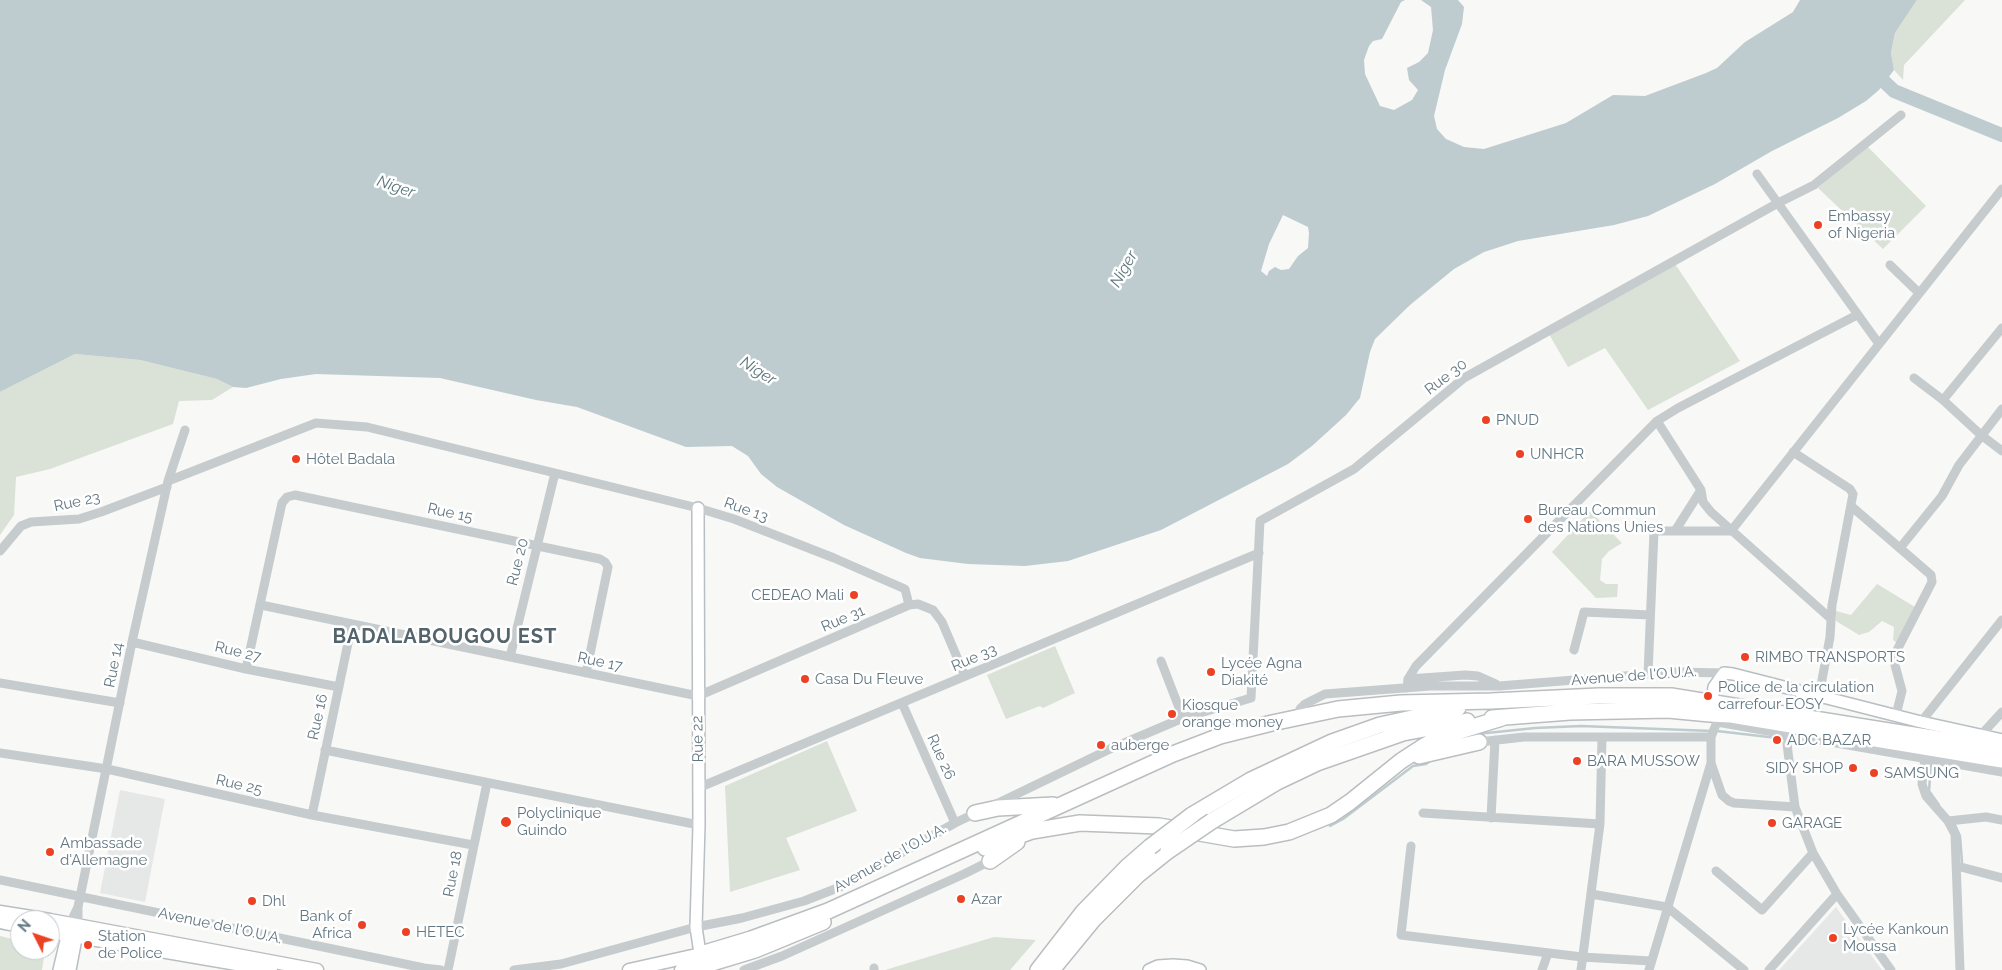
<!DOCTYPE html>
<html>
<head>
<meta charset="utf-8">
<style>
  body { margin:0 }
  #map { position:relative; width:2002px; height:970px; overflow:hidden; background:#f8f8f6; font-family:Raleway,sans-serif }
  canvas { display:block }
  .north { position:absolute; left:10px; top:910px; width:50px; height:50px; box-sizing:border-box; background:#fff; border:1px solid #c0c9cd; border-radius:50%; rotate:311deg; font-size:14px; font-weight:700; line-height:20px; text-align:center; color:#627782 }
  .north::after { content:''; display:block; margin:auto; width:18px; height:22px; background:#ec4122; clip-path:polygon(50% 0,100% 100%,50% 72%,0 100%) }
</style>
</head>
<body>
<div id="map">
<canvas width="2002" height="970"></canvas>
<div class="north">N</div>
</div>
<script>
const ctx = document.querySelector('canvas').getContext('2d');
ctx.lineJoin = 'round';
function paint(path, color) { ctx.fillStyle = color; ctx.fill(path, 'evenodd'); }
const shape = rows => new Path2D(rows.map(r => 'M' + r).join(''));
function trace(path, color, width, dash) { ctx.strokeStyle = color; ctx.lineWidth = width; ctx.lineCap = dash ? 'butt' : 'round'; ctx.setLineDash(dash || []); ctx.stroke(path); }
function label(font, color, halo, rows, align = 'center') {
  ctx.font = font + ' Raleway,sans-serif'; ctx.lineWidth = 5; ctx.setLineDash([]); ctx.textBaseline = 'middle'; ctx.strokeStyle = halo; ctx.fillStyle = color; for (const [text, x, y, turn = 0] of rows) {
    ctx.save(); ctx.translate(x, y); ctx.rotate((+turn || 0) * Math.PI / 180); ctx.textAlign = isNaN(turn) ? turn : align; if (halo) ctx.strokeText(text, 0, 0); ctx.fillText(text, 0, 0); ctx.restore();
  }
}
paint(shape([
  [120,790,165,799,145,902,100,893],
  [1836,907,1882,970,1779,970]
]), '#e6e8e7');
paint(shape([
  [1917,0,1965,0,1904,65,1903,80,1894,70,1891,53,1895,33],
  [1867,146,1926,206,1883,249,1818,188],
  [1671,258,1740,361,1648,410,1605,348,1568,367,1546,329],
  [75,354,140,360,217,379,233,387,212,400,179,401,173,424,50,469,16,477,14,515,0,535,0,392],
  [1590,511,1622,543,1609,551,1602,559,1600,580,1606,584,1618,584,1617,597,1596,598,1552,552],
  [1877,584,1915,607,1897,643,1893,640,1894,627,1882,621,1869,632,1859,635,1836,621,1836,611,1851,615],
  [1055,646,1075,693,1043,708,1040,706,1006,719,987,675],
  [827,741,857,811,786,838,800,870,730,892,725,786],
  [0,936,20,941,20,950,45,950,42,970,0,970],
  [994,937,1036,940,1010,970,885,970]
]), '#dae1d6');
paint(shape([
  [0,0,1405,0,1401,2,1382,39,1373,41,1369,46,1364,60,1365,74,1380,106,1394,110,1412,100,1418,90,1409,80,1407,68,1419,62,1428,53,1433,30,1431,7,1421,0,1458,0,1464,7,1462,24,1445,70,1434,116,1437,129,1446,139,1464,147,1484,149,1566,123,1613,95,1645,96,1706,73,1717,68,1745,42,1793,12,1800,0,1917,0,1895,33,1891,53,1894,70,1879,90,1866,101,1838,118,1772,151,1715,184,1648,216,1614,225,1518,241,1484,252,1454,269,1410,305,1375,339,1370,352,1360,398,1346,415,1312,446,1288,464,1161,530,1068,561,1025,566,968,564,920,558,906,553,844,525,777,487,761,474,748,456,732,446,686,447,577,407,536,400,440,378,316,374,281,379,246,388,233,387,217,379,140,360,75,354,0,392],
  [1283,215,1308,227,1309,233,1308,248,1298,256,1289,269,1281,270,1275,267,1269,271,1267,276,1261,271,1269,244]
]), '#becbcf');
trace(shape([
  [1717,731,1786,739],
  [1470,737,1477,734,1535,728,1581,726,1712,731],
  [1931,763,1929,791,1939,805],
  [1955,825,1960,836,1962,862],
  [1330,826,1343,819,1413,766,1426,764,1432,760]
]), '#becbcf', 2.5);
trace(shape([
  [1872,70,1894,91,2002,135]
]), '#becbcf', 14);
const secondary = shape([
  [698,508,699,825,696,927,701,960],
  [1711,709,1714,687,1724,673,1733,674,1921,722,2002,740],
  [59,970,69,928],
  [70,970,78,928],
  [1149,970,1158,966,1173,965,1187,966,1200,970]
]);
const primary = shape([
  [0,912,50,920],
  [50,920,317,970],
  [0,922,20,926],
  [50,932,271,970],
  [629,970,701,954],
  [681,970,702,966]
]);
const highway = shape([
  [1492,718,1570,712,1668,710,1710,714,1731,715,2002,760],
  [1419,756,1479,742],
  [975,813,998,808,1053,805],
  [1192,815,1251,780,1332,742,1380,725,1458,708],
  [1212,821,1277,782,1317,763,1403,733,1467,721],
  [985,848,1032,831,1080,823,1159,826,1234,839,1264,837,1289,832,1331,815,1350,802,1401,761,1424,746,1440,737,1502,718],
  [990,861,1017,842],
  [701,954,751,939,828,911,1173,754,1220,736,1272,723,1338,709,1401,703,1491,701,1599,696,1671,696,2002,749],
  [702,966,755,950,823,922],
  [1038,970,1083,912,1127,867,1150,847],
  [1052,970,1093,920,1138,875,1168,851]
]);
trace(secondary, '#b8bec2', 14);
trace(primary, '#b9bec1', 15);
trace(highway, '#babec1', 18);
trace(shape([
  [1757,174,1879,344],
  [1890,265,1919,293],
  [1914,378,1943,400,1981,435,2002,451],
  [1943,400,2002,328],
  [1657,421,1701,490,1675,531],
  [1793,452,1850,489,1853,494,1832,605,1830,637,1819,696],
  [168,481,316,423,367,427,698,508,734,519,834,558,905,589,909,605],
  [1701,490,1703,502,1711,512,1830,618],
  [1851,506,1931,575,1932,582,1895,654,1895,665,1902,691,1896,715],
  [1731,531,2002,189],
  [1900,548,1942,496,1959,465,2002,409],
  [0,551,21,526,31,522,79,519,101,512,167,487],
  [261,605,698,696,909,605,918,604,933,610,942,622,965,676],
  [132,642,246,669,339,687],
  [1574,650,1584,612,1650,615],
  [510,657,555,473],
  [1161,661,1183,718],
  [246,669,282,503,287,497,295,495,600,559,605,562,608,567,586,673],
  [1648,674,1654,531,1731,531],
  [1408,679,1465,675,1478,676,1496,684],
  [0,683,120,703],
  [1407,688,1408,679,1416,666,1657,421,1678,408,1857,315],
  [902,703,955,823],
  [1298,716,1300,709,1305,704,1325,694,1430,686,1499,686,1675,672,1724,673],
  [1721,720,1717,722,1711,737,1711,763,1722,795,1729,801,1734,803,1795,807],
  [1717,722,2002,772],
  [1921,722,2002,620],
  [1792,735,1787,744,1795,807,1813,853,1837,894,1891,970],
  [1980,736,2002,712],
  [1479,742,1524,737,1711,737],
  [325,750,699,825],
  [0,753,107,769,312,815,473,845],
  [1925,758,1922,784,1926,796,1948,821,1955,834,1960,970],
  [698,788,1259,553],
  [992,806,1110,749,1183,718,1251,698,1260,521,1354,469,1464,378,1778,203,1814,185,1901,115],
  [1423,813,1600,824],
  [312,815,352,624],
  [1491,818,1495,740],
  [1948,821,1986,817,2002,820],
  [1411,846,1401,935,1582,957,1651,961],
  [1957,866,2002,878],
  [1716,871,1762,910,1813,853],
  [0,880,424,968,441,970],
  [1591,894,1667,907,1744,970],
  [78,907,132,642,168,481,185,430],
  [70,924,78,907,78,926],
  [874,968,874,970],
  [448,970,487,783],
  [514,970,561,964,696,927,742,918,804,901,840,887,955,823,978,812],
  [744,970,782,956,964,874,990,861],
  [1542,970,1548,953],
  [1581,970,1600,824,1602,737],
  [1649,970,1711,763],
  [1769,970,1837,894]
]), '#c6cbcd', 9);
trace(secondary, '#fff', 11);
trace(primary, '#fff', 12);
trace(highway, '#fff', 15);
const highwayBridge = shape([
  [1150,847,1192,815],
  [1168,851,1212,821]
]);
trace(highwayBridge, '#babec1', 18, []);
trace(highwayBridge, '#fff', 15);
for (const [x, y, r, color] of [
  [1818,225,5,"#ec4122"],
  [1486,420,5,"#ec4122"],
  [1520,454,5,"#ec4122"],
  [296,459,5,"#ec4122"],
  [1528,519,5,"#ec4122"],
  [854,595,5,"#ec4122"],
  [1745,657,5,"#ec4122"],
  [1211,672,5,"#ec4122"],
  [805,679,5,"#ec4122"],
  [1708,696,5,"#ec4122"],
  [1172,714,5,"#ec4122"],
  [1777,740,5,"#ec4122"],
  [1101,745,5,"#ec4122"],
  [1577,761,5,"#ec4122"],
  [1853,768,5,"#ec4122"],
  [1874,773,5,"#ec4122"],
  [506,822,6,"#ec4122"],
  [1772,823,5,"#ec4122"],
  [50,852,5,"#ec4122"],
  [961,899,5,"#ec4122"],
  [252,901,5,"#ec4122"],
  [362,925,5,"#ec4122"],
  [406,932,5,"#ec4122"],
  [1833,938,5,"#ec4122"],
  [88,945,5,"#ec4122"]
]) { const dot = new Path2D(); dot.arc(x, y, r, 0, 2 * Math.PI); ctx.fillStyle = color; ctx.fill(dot); trace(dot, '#fff', 2); }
label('15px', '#627782', '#fff', [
  ["Embassy",1828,216],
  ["of Nigeria",1828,233],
  ["PNUD",1496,420],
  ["UNHCR",1530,454],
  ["Hôtel Badala",306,459],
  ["Bureau Commun",1538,510],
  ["des Nations Unies",1538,527],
  ["CEDEAO Mali",844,595,"right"],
  ["RIMBO TRANSPORTS",1755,657],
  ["Lycée Agna",1221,663],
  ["Diakité",1221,680],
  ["Casa Du Fleuve",815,679],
  ["Police de la circulation",1718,687],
  ["carrefour EOSY",1718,704],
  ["Kiosque",1182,705],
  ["orange money",1182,722],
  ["ADC BAZAR",1787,740],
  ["auberge",1111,745],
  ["BARA MUSSOW",1587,761],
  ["SIDY SHOP",1843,768,"right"],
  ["SAMSUNG",1884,773],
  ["Polyclinique",517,813],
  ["Guindo",517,830],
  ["GARAGE",1782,823],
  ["Ambassade",60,843],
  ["d'Allemagne",60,860],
  ["Azar",971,899],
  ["Dhl",262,901],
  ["Bank of",352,916,"right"],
  ["Africa",352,933,"right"],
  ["Lycée Kankoun",1843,929],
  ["Moussa",1843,946],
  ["HETEC",416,932],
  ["Station",98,936],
  ["de Police",98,953]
], 'left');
label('15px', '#627782', '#fff', [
  ["Rue 30",1446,377,-37],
  ["Rue 23",77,502,-12],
  ["Rue 13",746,510,20],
  ["Rue 15",450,513,12],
  ["Rue 20",518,562,-76],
  ["Rue 31",843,619,-23],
  ["Rue 27",238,652,13],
  ["Rue 33",974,658,-23],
  ["Rue 17",600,662,12],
  ["Rue 14",114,665,-79],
  ["Avenue de l'O.U.A.",1634,676,-4],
  ["Rue 16",318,717,-78],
  ["Rue 22",698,739,-91],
  ["Rue 26",941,757,66],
  ["Rue 25",239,785,13],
  ["Avenue de l'O.U.A.",890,858,-29],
  ["Rue 18",453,874,-79],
  ["Avenue de l'O.U.A.",220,926,12]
]);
label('italic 16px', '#5d767c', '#fff', [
  ["Niger",396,187,19],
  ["Niger",1124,269,-61],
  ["Niger",758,371,32]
]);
ctx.letterSpacing = '1px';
label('bold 20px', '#54646d', '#fff', [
  ["BADALABOUGOU EST",445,637]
]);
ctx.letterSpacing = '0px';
</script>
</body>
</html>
